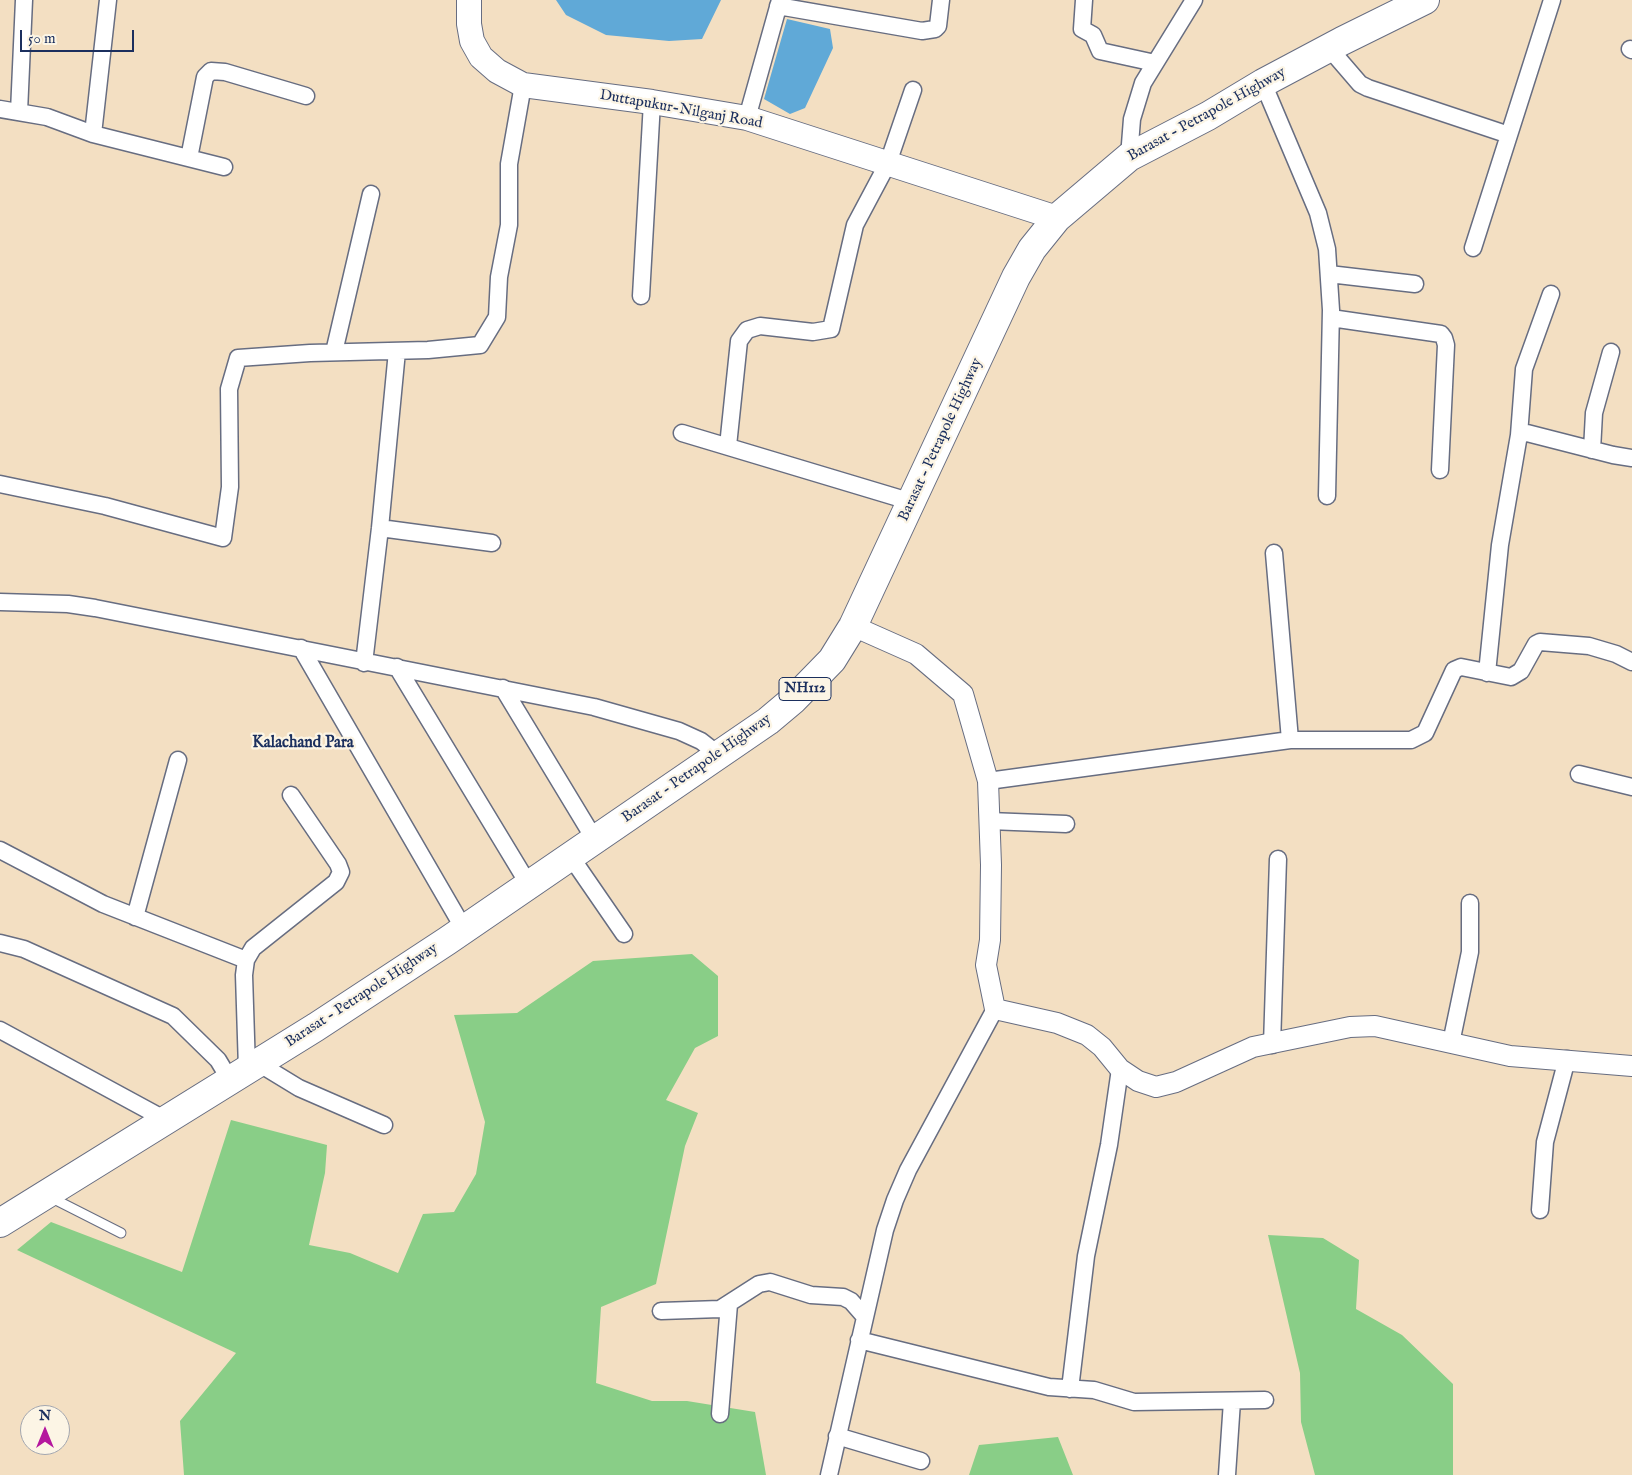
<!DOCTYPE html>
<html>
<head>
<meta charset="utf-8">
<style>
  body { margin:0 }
  #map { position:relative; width:1632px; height:1475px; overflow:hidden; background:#f3dfc2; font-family:"IM FELL English",serif }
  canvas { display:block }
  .north { position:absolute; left:20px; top:1405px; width:50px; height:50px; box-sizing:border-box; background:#fcf5e5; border:1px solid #a2a6af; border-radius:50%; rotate:0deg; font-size:14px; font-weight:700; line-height:20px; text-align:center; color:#1b2f5e }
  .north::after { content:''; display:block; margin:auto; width:18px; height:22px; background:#b5179e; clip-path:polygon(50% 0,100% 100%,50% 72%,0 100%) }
  .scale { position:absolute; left:20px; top:30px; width:114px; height:22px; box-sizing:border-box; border:2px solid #1b2f5e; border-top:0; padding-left:6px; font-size:15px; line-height:18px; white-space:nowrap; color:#1b2f5e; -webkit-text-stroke:4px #fcf5e5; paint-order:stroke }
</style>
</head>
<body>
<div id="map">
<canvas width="1632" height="1475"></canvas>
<div class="north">N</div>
<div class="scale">50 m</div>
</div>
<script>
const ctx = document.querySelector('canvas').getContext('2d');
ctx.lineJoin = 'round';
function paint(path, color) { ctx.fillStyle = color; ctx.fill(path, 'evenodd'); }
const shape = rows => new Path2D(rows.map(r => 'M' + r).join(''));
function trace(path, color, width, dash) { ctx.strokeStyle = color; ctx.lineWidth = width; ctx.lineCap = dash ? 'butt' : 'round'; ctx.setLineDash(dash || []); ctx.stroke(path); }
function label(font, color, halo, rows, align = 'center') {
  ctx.font = font + ' "IM FELL English",serif'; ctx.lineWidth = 4.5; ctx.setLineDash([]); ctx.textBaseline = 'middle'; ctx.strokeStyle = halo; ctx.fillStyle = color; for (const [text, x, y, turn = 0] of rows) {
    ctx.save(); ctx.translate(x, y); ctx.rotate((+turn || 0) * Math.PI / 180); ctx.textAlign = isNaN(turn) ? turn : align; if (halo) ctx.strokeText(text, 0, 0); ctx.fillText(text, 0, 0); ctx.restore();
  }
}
paint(shape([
  [692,954,718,976,718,1036,695,1048,666,1100,698,1113,685,1146,656,1284,601,1307,596,1383,652,1401,687,1401,755,1412,766,1475,184,1475,180,1421,236,1353,17,1250,51,1222,182,1272,231,1120,327,1145,325,1173,309,1245,350,1253,398,1273,423,1214,454,1212,476,1174,485,1122,454,1015,517,1013,593,961],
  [1268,1235,1323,1238,1359,1260,1356,1309,1402,1335,1453,1384,1453,1475,1315,1475,1301,1422,1300,1373],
  [1058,1437,1073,1475,969,1475,979,1445]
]), '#89ce87');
paint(shape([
  [556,0,721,0,702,39,669,41,606,35,566,15],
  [787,19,830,29,833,48,805,108,790,114,764,99]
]), '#60a9d7');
const service = shape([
  [50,1197,121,1233]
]);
const minor = shape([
  [1084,0,1082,29,1093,35,1100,51,1155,63],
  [778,6,922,31,935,29,938,26,941,0],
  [1329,48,1360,84,1368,88,1509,135],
  [1630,49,1632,50],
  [1263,83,1318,213,1327,249,1331,310,1327,496],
  [0,109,47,117,93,134,224,167],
  [19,112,24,0],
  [747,118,780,0],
  [93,134,108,0],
  [1129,157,1132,119,1143,83,1194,0],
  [189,158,205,77,211,71,225,72,306,96],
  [1473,248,1552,0],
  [1329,274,1415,284],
  [641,296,652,102],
  [1331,318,1441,334,1444,338,1446,345,1440,470],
  [334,352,371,194],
  [682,433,912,502],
  [1519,435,1524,369,1551,294],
  [728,446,739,341,747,330,760,326,813,332,831,329,855,225,888,163,913,90],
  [1592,450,1594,413,1611,352],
  [0,484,105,506,223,538,230,487,229,389,238,358,310,353,428,350,480,345,497,317,499,277,509,225,509,164,523,85],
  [380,528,492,543],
  [1274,553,1290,740],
  [0,602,68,604,95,608,594,707,679,731,701,741,719,755],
  [301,648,464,929],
  [364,663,380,528,397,351],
  [397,667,529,885],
  [1487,673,1500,545,1519,435,1527,433,1613,455,1632,458],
  [503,688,595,840],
  [1579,774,1632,787],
  [988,781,1290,740,1411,740,1425,733,1454,670,1461,667,1511,677,1521,671,1536,644,1540,642,1589,646,1616,654,1632,662],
  [989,821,1066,824],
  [0,850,103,904,246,960],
  [571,857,624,934],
  [135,917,178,760],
  [0,943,24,949,173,1016,218,1060,230,1080],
  [0,1030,166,1120],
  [1451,1043,1470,952,1470,903],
  [1272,1045,1278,859],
  [258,1063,299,1088,384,1125],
  [247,1069,244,975,246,960,253,948,336,882,341,872,338,864,291,795],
  [1540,1210,1545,1142,1567,1059],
  [661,1311,720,1309,759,1284,770,1282,811,1295,843,1297,851,1301,865,1317],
  [859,1340,1049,1387,1094,1390,1134,1402,1265,1400],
  [1070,1389,1086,1256,1109,1145,1120,1069],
  [720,1414,729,1304],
  [837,1436,921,1461],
  [829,1475,885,1230,895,1200,908,1170,995,1009],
  [1227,1475,1232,1401]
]);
const tertiary = shape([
  [853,626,916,654,963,694,988,781,991,865,990,940,986,965,995,1009,1057,1023,1087,1035,1102,1047,1120,1069,1138,1081,1156,1087,1176,1082,1253,1047,1350,1027,1375,1026,1510,1056,1632,1066]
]);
const secondary = shape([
  [469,0,469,24,472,41,481,57,497,71,523,85,652,102,747,118,1057,218]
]);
const trunk = shape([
  [0,1223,316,1027,447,941,768,721,793,700,832,660,853,626,1016,277,1032,249,1057,218,1129,157,1208,116,1263,83,1342,41,1425,0]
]);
trace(service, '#676d81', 11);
trace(minor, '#676d81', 19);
trace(tertiary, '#676d81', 22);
trace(secondary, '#676d81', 26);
trace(trunk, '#676d81', 30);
trace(service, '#fff', 9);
trace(minor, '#fff', 16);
trace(tertiary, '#fff', 20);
trace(secondary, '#fff', 24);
trace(trunk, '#fff', 28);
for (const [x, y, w] of [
  [805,689,52]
]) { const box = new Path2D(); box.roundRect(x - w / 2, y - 11.5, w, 23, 4); ctx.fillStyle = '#fcf5e5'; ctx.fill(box); trace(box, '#1b2f5e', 1); }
label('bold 14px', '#1b2f5e', null, [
  ["NH112",805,689]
]);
label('15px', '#1b2f5e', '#fcf5e5', [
  ["Duttapukur-Nilganj Road",681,110,10],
  ["Barasat - Petrapole Highway",1207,115,-29],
  ["Barasat - Petrapole Highway",941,440,-65],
  ["Barasat - Petrapole Highway",697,769,-35],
  ["Barasat - Petrapole Highway",362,996,-33]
]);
label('bold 16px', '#1b2f5e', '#fcf5e5', [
  ["Kalachand Para",303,744]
]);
</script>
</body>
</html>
